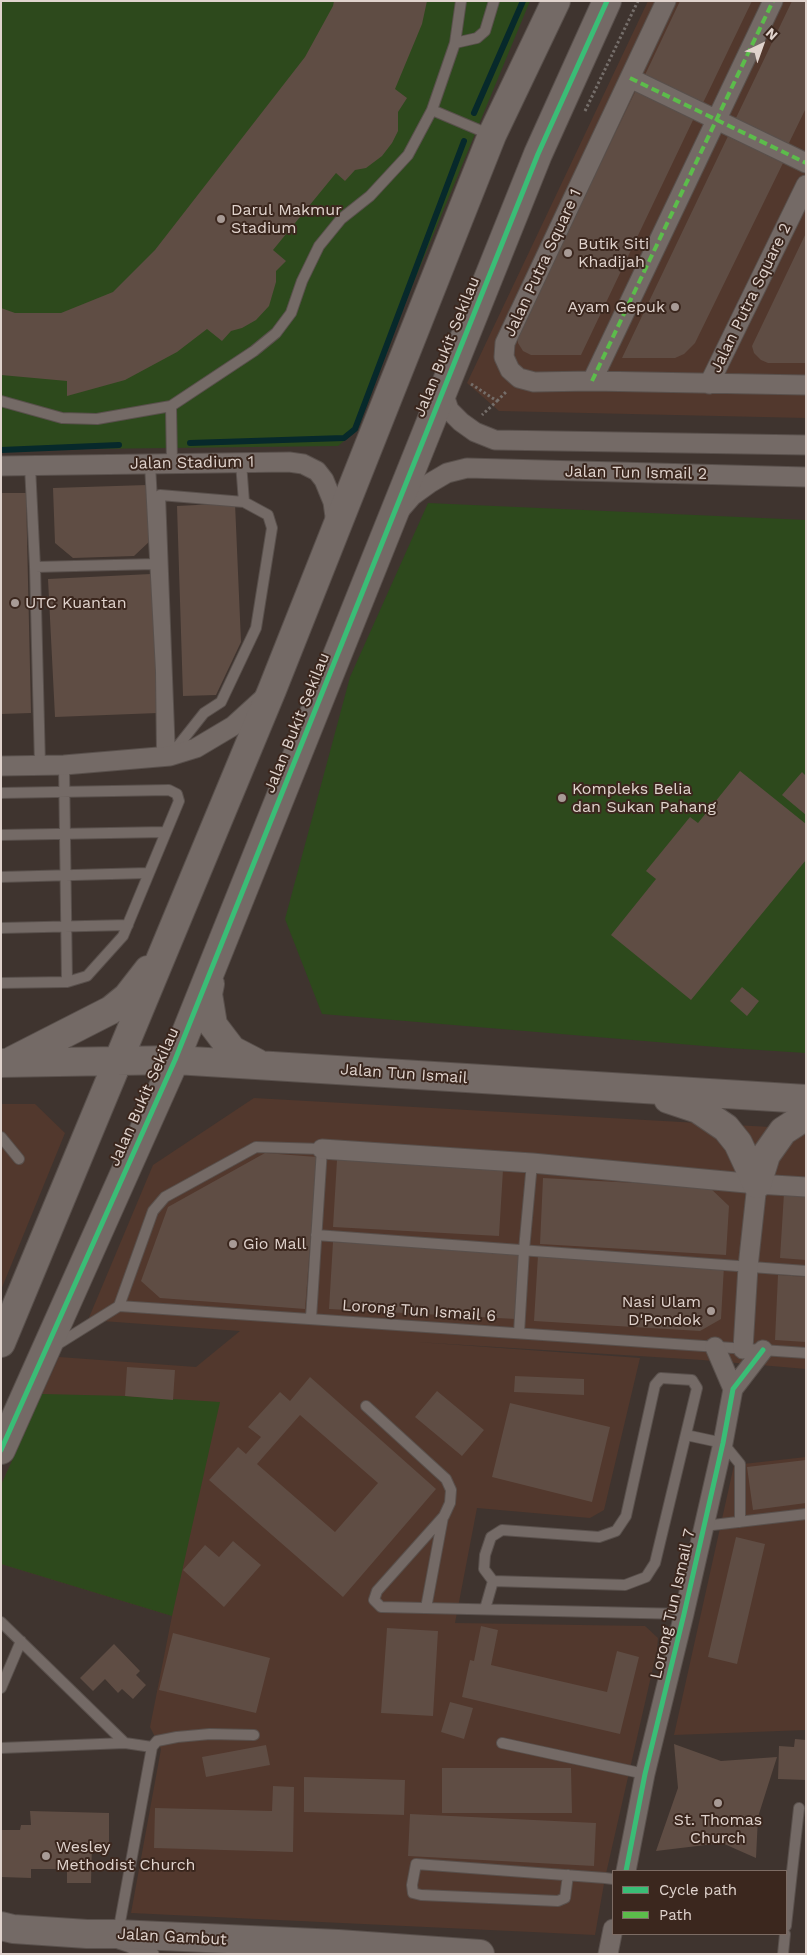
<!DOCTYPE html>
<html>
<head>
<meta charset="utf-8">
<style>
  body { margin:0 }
  #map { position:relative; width:807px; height:1955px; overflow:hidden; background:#3f342f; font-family:"Work Sans",sans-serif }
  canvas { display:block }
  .frame { position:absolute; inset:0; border:2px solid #e0d3cd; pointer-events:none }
  .legend { position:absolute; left:612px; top:1870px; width:175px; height:65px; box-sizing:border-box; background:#3b271e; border:1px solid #7d6c64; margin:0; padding:6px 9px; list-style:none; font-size:15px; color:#e0d3cd }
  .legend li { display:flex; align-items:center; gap:10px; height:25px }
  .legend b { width:25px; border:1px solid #7d6c64 }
  .north { position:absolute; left:737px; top:20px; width:50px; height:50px; -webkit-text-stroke:4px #3b271e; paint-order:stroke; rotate:42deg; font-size:14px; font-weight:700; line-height:20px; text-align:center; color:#e0d3cd }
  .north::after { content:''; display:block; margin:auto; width:18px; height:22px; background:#e0d3cd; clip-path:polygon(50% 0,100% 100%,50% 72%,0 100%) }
</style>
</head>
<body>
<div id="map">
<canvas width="807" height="1955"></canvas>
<div class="frame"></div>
<ul class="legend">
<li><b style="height:6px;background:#3abd76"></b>Cycle path</li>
<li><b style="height:6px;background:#5cbc4b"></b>Path</li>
</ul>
<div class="north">N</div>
</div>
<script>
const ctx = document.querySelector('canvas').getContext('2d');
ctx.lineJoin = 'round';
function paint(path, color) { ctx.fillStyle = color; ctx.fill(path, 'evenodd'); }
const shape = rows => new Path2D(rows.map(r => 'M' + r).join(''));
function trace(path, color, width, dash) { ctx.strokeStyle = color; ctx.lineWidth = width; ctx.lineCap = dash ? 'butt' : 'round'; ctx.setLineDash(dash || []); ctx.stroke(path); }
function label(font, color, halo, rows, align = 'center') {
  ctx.font = font + ' "Work Sans",sans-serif'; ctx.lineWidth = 4; ctx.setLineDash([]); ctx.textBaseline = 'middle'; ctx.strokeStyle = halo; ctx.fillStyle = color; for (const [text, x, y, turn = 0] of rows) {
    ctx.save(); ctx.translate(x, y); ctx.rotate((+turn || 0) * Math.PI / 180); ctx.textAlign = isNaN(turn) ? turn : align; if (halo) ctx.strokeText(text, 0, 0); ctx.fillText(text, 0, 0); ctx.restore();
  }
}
paint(shape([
  [648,1,806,1,806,418,499,411,467,383],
  [254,1098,806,1129,806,1369,702,1360,417,1342,640,1358,604,1510,590,1518,477,1508,455,1623,645,1626,658,1638,657,1650,605,1878,595,1935,131,1913,161,1749,150,1727,172,1616,1,1564,1,1485,59,1357,196,1367,240,1331,88,1320,153,1165],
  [1,1104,35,1104,65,1133,1,1290],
  [806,1457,806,1730,674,1735,734,1465]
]), '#52382d');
paint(shape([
  [1,1,530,1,350,436,338,446,1,450],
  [428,503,806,520,806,1053,728,1048,322,1014,285,919,350,677],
  [42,1394,125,1396,220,1402,172,1616,1,1564,1,1485]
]), '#2d491c');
trace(shape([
  [474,113,523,1],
  [190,443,344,438,355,429,464,141],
  [1,450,119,445]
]), '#07292b', 6);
paint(shape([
  [334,1,427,1,422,24,395,89,407,98,398,112,398,131,392,143,382,156,366,168,355,170,345,181,336,173,273,250,286,261,276,271,276,282,269,306,256,320,242,328,231,331,222,341,207,329,177,352,125,380,67,396,67,381,1,375,1,308,15,313,61,313,113,292,155,250,305,57,333,6],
  [680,1,752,1,702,105,644,77],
  [792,1,806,1,806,108,788,145,735,120],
  [636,90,694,118,581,355,531,355,523,351,518,343,518,335],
  [729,134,784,161,695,343,684,354,675,358,622,358],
  [806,233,806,363,768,363,761,360,754,353,752,346],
  [147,485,150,541,134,556,73,558,55,543,53,488],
  [1,493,26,493,31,713,1,714],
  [235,503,241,642,216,695,183,696,177,506],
  [151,574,158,713,55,717,48,579],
  [740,771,806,824,806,860,691,1000,611,935,656,879,646,871,690,817,698,823],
  [802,772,806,776,806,815,782,795],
  [742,987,759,1001,747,1016,730,1001],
  [265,1153,317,1157,305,1309,160,1298,141,1281,168,1207],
  [337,1160,503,1170,499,1236,333,1227],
  [543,1178,709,1187,729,1206,726,1255,540,1244],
  [784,1193,806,1194,806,1260,780,1258],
  [333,1242,519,1253,516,1319,329,1309],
  [538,1255,724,1266,721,1319,700,1331,534,1321],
  [778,1275,806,1277,806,1342,775,1340],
  [127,1367,175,1370,173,1400,125,1396],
  [515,1376,584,1379,584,1395,514,1392],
  [310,1377,436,1489,343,1597,209,1480,238,1447,246,1454,261,1437,248,1427,280,1392,290,1401],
  [300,1415,378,1483,335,1532,257,1464],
  [437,1391,484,1430,462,1456,415,1417],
  [510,1403,610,1427,592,1502,492,1477],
  [806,1460,806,1503,753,1510,747,1467],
  [736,1537,765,1544,737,1664,708,1657],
  [233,1541,261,1565,224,1607,183,1570,205,1545,219,1557],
  [481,1626,498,1630,491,1665,607,1692,617,1651,639,1657,620,1734,462,1697,470,1660,474,1661],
  [387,1628,438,1631,433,1716,381,1713],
  [173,1633,270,1658,256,1713,159,1690],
  [114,1644,140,1671,136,1675,146,1685,133,1699,122,1689,118,1693,105,1679,93,1691,80,1678],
  [450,1702,473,1708,464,1739,441,1732],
  [795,1739,806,1740,806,1780,778,1779,779,1746,794,1747],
  [674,1744,721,1761,777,1757,758,1817,756,1858,722,1843,656,1851,678,1788],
  [266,1745,270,1765,206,1777,202,1757],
  [442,1768,571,1768,572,1813,442,1813],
  [304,1777,405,1780,404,1815,304,1812],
  [273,1786,294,1787,293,1852,154,1848,155,1808,272,1811],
  [30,1811,109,1813,109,1844,92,1844,91,1883,67,1883,67,1869,31,1869,31,1878,1,1877,1,1830,20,1830,21,1825,31,1825],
  [410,1814,596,1823,594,1866,408,1856]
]), '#5f4d44');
const lane = shape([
  [455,43,477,38,485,31,494,1],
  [432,110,491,135],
  [1,401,62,418,97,419,171,406,254,351,276,333,291,313,302,281,319,246,341,219,370,196,408,155,432,110,455,43,461,1],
  [171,406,172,463],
  [241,463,244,502],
  [150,464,161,671,162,757],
  [30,466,35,567,40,765],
  [160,495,244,502,268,515,272,528,256,628,221,702,204,713,170,756,160,495],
  [35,567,155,564],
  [1,793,169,790,177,794,179,801,123,936,87,976,67,982],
  [1,835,165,832],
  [1,877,148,873],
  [1,928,128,925],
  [1,983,67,982,64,765],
  [1,1137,19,1159],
  [316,1235,806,1271],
  [119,1306,153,1211,165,1197,256,1147,322,1149,311,1318],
  [519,1333,524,1250,532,1163],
  [55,1346,119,1306,806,1353],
  [661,1378,692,1380,697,1388,655,1563,646,1577,625,1585,493,1581,484,1569,485,1555,491,1537,502,1530,599,1537,616,1531,626,1516,655,1385,661,1378],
  [366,1406,446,1479,451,1490,450,1503,444,1516,377,1591,374,1600,381,1607,684,1614],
  [686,1435,723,1443,740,1464,740,1522],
  [704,1526,806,1514],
  [426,1608,443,1517],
  [485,1609,493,1581],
  [1,1622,125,1743],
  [1,1688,21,1641],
  [502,1743,645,1774],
  [1,1748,125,1743,152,1747],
  [568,1875,565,1898,558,1901,421,1895,413,1893,412,1885,416,1864,605,1878,613,1879],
  [786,1926,799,1808],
  [118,1933,152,1747,157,1741,177,1737,210,1734,254,1735],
  [783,1954,785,1934]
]);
const street = shape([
  [666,1,505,343,504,357,510,370,519,378,534,382,592,381,806,385],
  [630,78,806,163],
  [592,381,773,1],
  [709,384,806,185],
  [443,392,449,410,461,422,475,432,495,440,806,445],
  [1,466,289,462,303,464,317,471,324,480,333,502,336,524],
  [399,511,412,496,430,483,447,473,467,468,806,477],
  [1,766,64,765,170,756,196,748,233,726,266,696],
  [322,1149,532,1163,757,1184,806,1187],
  [715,1347,733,1389],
  [743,1349,748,1267,757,1184],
  [626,1871,645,1774,684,1614,723,1443,733,1389,763,1350],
  [119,1939,131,1943,149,1954],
  [608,1954,613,1929]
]);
const secondary = shape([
  [210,984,208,994,213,1025,232,1050,257,1063],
  [13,1060,111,1010,127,997,148,970],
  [1,1063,175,1060,806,1099],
  [668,1099,698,1109,726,1128,738,1143,757,1184],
  [757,1184,766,1155,783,1131,806,1116],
  [1,1343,272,690,492,135,556,1],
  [1,1450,175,1060,538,154,607,1],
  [1,1926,13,1929,87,1934,117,1934,338,1944,480,1954]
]);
trace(lane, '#59504c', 12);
trace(street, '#59504c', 21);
trace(secondary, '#59504c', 30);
trace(shape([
  [585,111,638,1],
  [471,384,497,401,482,415],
  [497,401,507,391]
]), '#756e6a', 3, [2.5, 2.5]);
trace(lane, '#746a66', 10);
trace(street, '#746a66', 19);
trace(secondary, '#746a66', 28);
trace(shape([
  [630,78,806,163],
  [592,381,773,1]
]), '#5cbc4b', 4, [8, 4]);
trace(shape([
  [1,1450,175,1060,538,154,607,1],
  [626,1871,645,1774,684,1614,723,1443,733,1389,763,1350]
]), '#3abd76', 5);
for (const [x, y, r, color] of [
  [221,219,5,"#a89b96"],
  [568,253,5,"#a89b96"],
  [675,307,5,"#a89b96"],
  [15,603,5,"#a89b96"],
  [562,798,5,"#a89b96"],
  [233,1244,5,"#a89b96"],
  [711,1311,5,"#a89b96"],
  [718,1803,5,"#a89b96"],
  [46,1856,5,"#a89b96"]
]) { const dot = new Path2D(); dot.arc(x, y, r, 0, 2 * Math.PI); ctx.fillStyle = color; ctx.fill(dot); trace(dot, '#3b271e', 2); }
label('16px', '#e0d3cd', '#3b271e', [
  ["Darul Makmur",231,210],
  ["Stadium",231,228],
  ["Butik Siti",578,244],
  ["Khadijah",578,262],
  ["Ayam Gepuk",665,307,"right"],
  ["UTC Kuantan",25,603],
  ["Kompleks Belia",572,789],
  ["dan Sukan Pahang",572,807],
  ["Gio Mall",243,1244],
  ["Nasi Ulam",701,1302,"right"],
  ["D'Pondok",701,1320,"right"],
  ["St. Thomas",718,1820,"center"],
  ["Church",718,1838,"center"],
  ["Wesley",56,1847],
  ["Methodist Church",56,1865]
], 'left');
label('16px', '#e0d3cd', '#3b271e', [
  ["Jalan Putra Square 1",543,263,-65],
  ["Jalan Putra Square 2",751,298,-64],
  ["Jalan Bukit Sekilau",447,347,-68],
  ["Jalan Stadium 1",192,463,-1],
  ["Jalan Tun Ismail 2",636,473,1],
  ["Jalan Bukit Sekilau",297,723,-68],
  ["Jalan Tun Ismail",404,1074,4],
  ["Jalan Bukit Sekilau",144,1097,-66],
  ["Lorong Tun Ismail 6",419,1311,4],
  ["Lorong Tun Ismail 7",673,1604,-77],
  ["Jalan Gambut",172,1937,3]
]);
</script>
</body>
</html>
